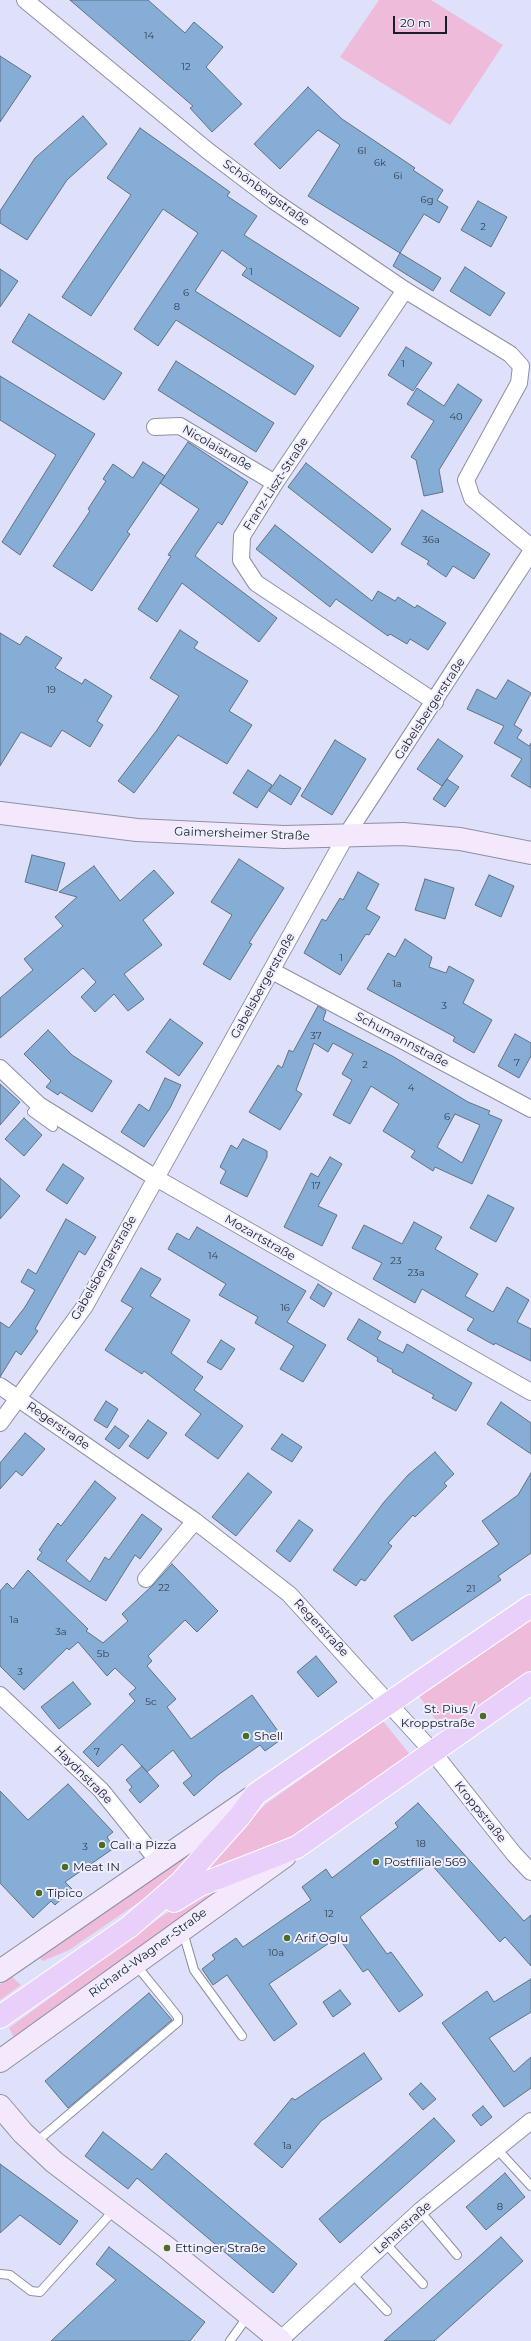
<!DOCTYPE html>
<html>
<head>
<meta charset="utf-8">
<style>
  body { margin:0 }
  #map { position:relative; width:531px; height:2341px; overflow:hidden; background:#dfe1fa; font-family:Montserrat,sans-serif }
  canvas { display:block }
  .scale { position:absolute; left:393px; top:16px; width:54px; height:18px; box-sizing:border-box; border:2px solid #1c1d26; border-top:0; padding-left:5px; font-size:12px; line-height:14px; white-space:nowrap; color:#1c1d26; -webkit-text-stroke:3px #eeeffe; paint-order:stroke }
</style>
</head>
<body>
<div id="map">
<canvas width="531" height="2341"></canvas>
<div class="scale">20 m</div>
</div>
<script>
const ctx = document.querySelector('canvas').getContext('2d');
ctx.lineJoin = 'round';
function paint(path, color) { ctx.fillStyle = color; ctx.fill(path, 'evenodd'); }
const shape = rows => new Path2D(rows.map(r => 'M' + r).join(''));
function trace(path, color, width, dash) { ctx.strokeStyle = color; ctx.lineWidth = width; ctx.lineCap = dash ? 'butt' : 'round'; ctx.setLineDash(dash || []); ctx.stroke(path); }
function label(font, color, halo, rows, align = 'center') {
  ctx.font = font + ' Montserrat,sans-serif'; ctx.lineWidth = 4; ctx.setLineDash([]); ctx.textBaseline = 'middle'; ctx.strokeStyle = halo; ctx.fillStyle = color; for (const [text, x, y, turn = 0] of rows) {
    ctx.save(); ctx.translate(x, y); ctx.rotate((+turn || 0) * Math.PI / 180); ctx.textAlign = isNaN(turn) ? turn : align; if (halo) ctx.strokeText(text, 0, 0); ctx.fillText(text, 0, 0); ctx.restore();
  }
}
paint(shape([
  [379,0,431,0,503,45,450,125,340,57],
  [531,1613,531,1673,445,1733,415,1690],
  [383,1721,412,1757,289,1839,220,1868,201,1872,250,1819,266,1804],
  [202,1845,205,1846,148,1896,69,1950,43,1961,40,1958],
  [230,1882,15,2039,9,2028,161,1917,179,1906],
  [11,1976,21,1985,0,2000,0,1984]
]), '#eebbdb');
const building = shape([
  [70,0,148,0,185,33,194,22,223,47,206,67,242,104,212,132,190,108,193,106,70,0],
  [0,56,31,76,0,122,0,56],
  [308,87,342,119,415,168,413,170,443,190,437,200,448,207,439,223,424,214,400,253,308,196,340,145,318,130,280,169,254,144,308,87],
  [83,116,107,144,67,180,27,240,0,223,0,211,35,158,83,116],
  [140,128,230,192,227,196,257,216,244,235,359,308,340,337,242,275,247,268,222,250,195,291,314,366,295,395,176,320,158,346,134,329,198,233,163,209,91,316,62,297,131,195,107,178,140,128],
  [478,201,507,217,491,247,461,230,478,201],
  [400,253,441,278,433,291,393,266,400,253],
  [465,267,505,293,490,316,450,291,465,267],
  [0,269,18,281,0,307,0,269],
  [29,314,122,373,104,400,12,342,29,314],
  [406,347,432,363,413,391,388,375,406,347],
  [176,361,274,423,256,452,158,390,176,361],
  [0,376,95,434,20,555,2,542,56,455,0,420,0,376],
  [458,384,482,400,439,470,443,492,424,496,416,460,411,457,434,421,407,404,417,388,444,406,458,384],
  [188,442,248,482,222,525,218,522,195,556,277,618,259,642,182,583,157,622,138,609,171,556,168,555,199,509,160,483,188,442],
  [143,462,165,476,127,532,130,534,92,591,53,566,90,511,88,509,106,481,103,479,113,464,133,478,143,462],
  [306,463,391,529,372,553,288,487,306,463],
  [422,510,490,554,474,579,453,566,446,577,427,564,429,561,401,544,422,510],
  [275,525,372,601,378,591,395,601,398,597,415,608,417,605,446,623,428,650,410,639,407,644,390,634,388,636,336,599,330,607,256,549,275,525],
  [180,630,198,642,194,648,248,681,229,711,252,725,227,764,178,735,134,793,118,781,157,730,179,696,150,678,180,630],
  [0,633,20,645,26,636,62,658,55,668,82,684,85,679,112,696,97,721,103,725,90,747,62,730,51,747,21,732,0,766,0,633],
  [508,680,531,693,514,725,522,730,517,738,529,746,531,743,531,788,511,776,522,759,494,743,504,726,467,709,477,689,496,699,508,680],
  [438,739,463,756,442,786,417,769,438,739],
  [335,740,366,759,332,815,301,796,335,740],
  [248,770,272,785,257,808,233,793,248,770],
  [280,775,301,788,291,805,269,791,280,775],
  [447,779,459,787,445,807,433,799,447,779],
  [32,855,65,863,57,891,25,882,32,855],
  [239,859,284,888,249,943,252,944,230,980,203,964,232,915,211,902,239,859],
  [94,866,120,901,154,870,174,893,143,920,162,945,124,974,144,999,128,1011,114,994,95,1012,81,997,96,982,83,968,0,1038,0,998,33,970,24,959,63,926,55,917,77,897,59,892,94,866],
  [358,872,379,884,366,909,380,917,369,935,366,934,340,975,304,953,322,919,326,921,340,898,343,900,358,872],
  [489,875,514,886,501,917,475,905,489,875],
  [425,879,454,888,445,919,415,910,425,879],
  [405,939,432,957,429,967,446,973,449,966,474,980,463,1003,492,1020,474,1053,453,1041,455,1037,367,989,388,953,395,957,405,939],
  [318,1006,326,1011,323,1020,394,1057,468,1102,490,1111,488,1114,502,1120,472,1184,435,1167,433,1171,411,1157,415,1151,383,1131,399,1104,371,1086,350,1124,333,1115,352,1080,342,1074,353,1054,333,1043,328,1052,314,1043,296,1090,302,1094,280,1130,249,1112,278,1065,282,1068,289,1050,293,1052,318,1006],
  [455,1114,480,1125,462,1163,437,1147,455,1114],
  [170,1019,203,1043,179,1076,146,1052,170,1019],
  [48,1030,72,1055,112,1081,92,1112,60,1092,58,1095,46,1087,51,1081,24,1054,48,1030],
  [515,1034,531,1043,531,1056,519,1078,498,1066,515,1034],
  [165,1078,181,1085,170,1108,144,1147,121,1132,139,1104,149,1111,165,1078],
  [0,1084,20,1102,0,1125,0,1084],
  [24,1118,42,1135,24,1156,5,1139,24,1118],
  [243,1139,267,1151,267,1157,247,1197,220,1183,226,1171,220,1167,231,1145,237,1149,243,1139],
  [330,1157,342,1164,318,1206,337,1215,322,1246,284,1227,311,1173,318,1177,330,1157],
  [63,1164,84,1178,67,1204,46,1190,63,1164],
  [0,1178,20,1196,0,1219,0,1178],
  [488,1195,514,1208,496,1242,470,1228,488,1195],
  [66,1219,96,1237,85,1255,79,1251,35,1329,38,1331,21,1355,16,1351,0,1377,0,1322,9,1328,25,1307,35,1290,21,1282,28,1269,36,1274,66,1219],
  [414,1222,442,1237,435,1249,478,1274,465,1296,493,1312,507,1287,529,1300,517,1322,531,1329,531,1361,495,1343,494,1345,467,1330,474,1319,422,1289,415,1303,373,1279,382,1263,352,1248,364,1225,402,1244,414,1222],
  [197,1227,306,1291,287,1322,326,1345,303,1382,280,1369,294,1346,255,1323,258,1317,219,1295,226,1284,168,1249,177,1233,189,1240,197,1227],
  [141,1268,161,1279,150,1296,190,1320,171,1353,203,1377,194,1390,243,1426,218,1459,185,1435,201,1414,144,1371,142,1374,105,1350,133,1308,121,1301,141,1268],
  [318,1284,332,1293,324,1307,310,1298,318,1284],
  [359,1319,381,1332,377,1339,403,1353,407,1344,472,1383,456,1411,432,1398,434,1395,392,1372,393,1370,377,1361,378,1358,347,1339,359,1319],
  [221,1340,235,1349,221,1370,207,1362,221,1340],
  [106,1401,118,1409,107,1428,94,1420,106,1401],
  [501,1402,531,1423,531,1454,487,1424,501,1402],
  [148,1420,167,1433,148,1459,129,1446,148,1420],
  [115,1426,129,1436,119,1449,105,1439,115,1426],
  [25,1433,45,1449,22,1476,16,1471,0,1489,0,1463,25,1433],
  [282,1434,302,1447,292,1462,271,1449,282,1434],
  [435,1452,454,1474,444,1483,447,1486,415,1517,413,1515,388,1543,392,1546,365,1581,361,1579,356,1586,333,1570,384,1502,408,1475,435,1452],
  [248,1473,272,1492,236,1536,212,1517,248,1473],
  [531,1473,531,1553,498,1576,501,1580,412,1641,394,1616,499,1544,482,1521,518,1495,531,1473],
  [95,1481,116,1498,66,1561,90,1582,105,1557,109,1560,142,1514,162,1529,140,1559,135,1555,106,1601,37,1559,42,1552,39,1550,58,1523,61,1526,95,1481],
  [299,1520,313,1530,290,1562,276,1551,299,1520],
  [172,1564,218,1611,197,1632,185,1620,148,1656,152,1661,147,1666,176,1699,167,1707,191,1739,252,1695,283,1738,265,1751,260,1745,218,1775,194,1796,183,1783,192,1776,173,1750,147,1772,122,1744,98,1767,83,1752,135,1701,129,1694,136,1688,115,1668,107,1676,78,1642,69,1650,67,1648,24,1690,0,1666,0,1591,7,1583,13,1589,28,1570,88,1629,86,1631,103,1643,128,1621,122,1614,153,1585,172,1564],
  [316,1656,337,1682,318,1697,297,1672,316,1656],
  [73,1682,91,1704,59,1729,41,1707,73,1682],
  [142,1766,159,1786,140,1803,129,1790,132,1787,126,1780,142,1766],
  [68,1784,113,1832,107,1837,114,1848,65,1882,72,1889,55,1905,51,1901,33,1918,0,1883,0,1791,28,1820,68,1784],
  [418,1803,524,1921,531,1915,531,1966,505,1937,500,1942,430,1863,360,1917,387,1954,391,1952,423,1995,399,2012,368,1969,363,1972,338,1937,269,1984,297,2024,274,2041,227,1975,213,1985,202,1969,215,1959,212,1955,236,1938,243,1947,311,1900,302,1887,326,1869,332,1878,398,1827,395,1823,418,1803],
  [531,1979,531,2012,489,2038,514,2072,531,2057,531,2088,504,2107,442,2023,487,1991,494,2002,531,1979],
  [340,1990,351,2004,333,2017,323,2002,340,1990],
  [149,1993,172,2020,68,2108,45,2081,149,1993],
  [364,2053,382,2079,321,2121,282,2168,254,2144,292,2098,295,2100,364,2053],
  [421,2083,436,2099,423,2110,409,2094,421,2083],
  [483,2106,492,2117,481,2126,472,2115,483,2106],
  [434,2118,455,2141,340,2243,319,2219,434,2118],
  [103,2132,152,2170,166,2153,297,2264,273,2293,137,2178,128,2189,85,2156,103,2132],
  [0,2164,78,2221,60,2245,20,2215,0,2233,0,2164],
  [505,2173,525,2197,486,2230,466,2207,505,2173],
  [501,2237,523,2261,434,2341,384,2341,501,2237],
  [109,2247,205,2322,190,2341,51,2341,116,2280,96,2264,109,2247]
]);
paint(building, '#86add6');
trace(building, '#617182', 1);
const lane = shape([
  [39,1105,32,1112,53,1127],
  [183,1932,194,1970,242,2036],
  [35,2143,178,2022,178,2017,167,2003,136,1965],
  [496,2148,531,2186],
  [420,2211,457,2255],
  [385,2243,423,2284],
  [0,2274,10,2275,31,2291,40,2292,115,2209],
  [352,2274,387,2311],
  [230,2341,248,2316]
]);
const street = shape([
  [25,0,208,151,274,201,405,290,510,354,521,366,519,383,466,480,472,498,531,547],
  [405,290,275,483,242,536,241,560,256,583,435,702],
  [155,427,180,426,275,483],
  [272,971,531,1109],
  [0,1068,39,1105,156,1178,531,1392],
  [0,1386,195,1521,289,1594,432,1751,514,1854,531,1872],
  [0,1423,85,1306,347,834,531,552],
  [146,1579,195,1521],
  [0,1695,101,1790,158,1861],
  [280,2340,420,2211,531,2121]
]);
const secondary = shape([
  [0,813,137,830,284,837,403,834,460,839,531,853],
  [0,1971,251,1798],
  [0,2061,285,1856],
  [0,2106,23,2133,54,2162,167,2248,281,2341]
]);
const primary = shape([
  [174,1901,200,1885,297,1847,531,1683],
  [0,2017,129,1927,181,1882,239,1817,256,1794,531,1606]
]);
trace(lane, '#8d8fa5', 10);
trace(street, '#8d8fa5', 18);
trace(secondary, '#8d8fa5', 24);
trace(primary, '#fff', 24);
trace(lane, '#fff', 8);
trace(street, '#fff', 16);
trace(secondary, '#f4e8fd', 22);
trace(primary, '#e9d0fb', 22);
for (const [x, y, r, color] of [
  [483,1716,4,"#4c6c23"],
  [246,1736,4,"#4c6c23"],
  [102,1845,4,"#4c6c23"],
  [376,1862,4,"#4c6c23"],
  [65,1867,4,"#4c6c23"],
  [39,1893,4,"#4c6c23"],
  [287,1938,4,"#4c6c23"],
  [167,2248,4,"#4c6c23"]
]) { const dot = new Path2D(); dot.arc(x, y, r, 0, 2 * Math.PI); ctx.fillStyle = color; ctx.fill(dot); trace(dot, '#eeeffe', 1.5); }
label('10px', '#364152', null, [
  ["14",149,36],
  ["12",186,67],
  ["6l",362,151],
  ["6k",380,163],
  ["6i",398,176],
  ["6g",427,200],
  ["2",483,227],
  ["1",251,272],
  ["6",186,293],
  ["8",177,307],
  ["1",403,364],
  ["40",456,417],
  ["36a",431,540],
  ["19",51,690],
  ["1",341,958],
  ["1a",397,984],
  ["3",444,1006],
  ["37",316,1036],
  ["7",517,1063],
  ["2",365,1065],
  ["4",411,1088],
  ["6",447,1117],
  ["17",316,1186],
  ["14",213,1256],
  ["23",396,1261],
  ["23a",416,1273],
  ["16",285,1308],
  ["22",164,1588],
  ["21",471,1589],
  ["1a",14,1620],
  ["3a",61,1632],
  ["5b",103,1654],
  ["3",20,1672],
  ["5c",151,1702],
  ["7",97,1752],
  ["18",421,1844],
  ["3",85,1847],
  ["12",329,1914],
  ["10a",276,1953],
  ["1a",287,2146],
  ["8",500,2207]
]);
label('12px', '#1c1d26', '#eeeffe', [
  ["Schönbergstraße",266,193,36],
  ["Nicolaistraße",217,448,30],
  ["Franz-Liszt-Straße",276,484,-57],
  ["Gabelsbergerstraße",430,709,-57],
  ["Gaimersheimer Straße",242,834,2],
  ["Gabelsbergerstraße",263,986,-61],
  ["Schumannstraße",402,1040,28],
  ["Mozartstraße",260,1238,30],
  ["Gabelsbergerstraße",104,1268,-60],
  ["Regerstraße",58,1426,35],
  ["Regerstraße",321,1628,47],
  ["Haydnstraße",83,1775,45],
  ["Kroppstraße",480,1812,51],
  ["Richard-Wagner-Straße",148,1953,-36],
  ["Leharstraße",403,2228,-42]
]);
label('12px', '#1c1d26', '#eeeffe', [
  ["St. Pius /",475,1709,"right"],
  ["Kroppstraße",475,1723,"right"],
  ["Shell",254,1736],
  ["Call a Pizza",110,1845],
  ["Postfiliale 569",384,1862],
  ["Meat IN",73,1867],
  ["Tipico",47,1893],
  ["Arif Oglu",295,1938],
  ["Ettinger Straße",175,2248]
], 'left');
</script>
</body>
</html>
